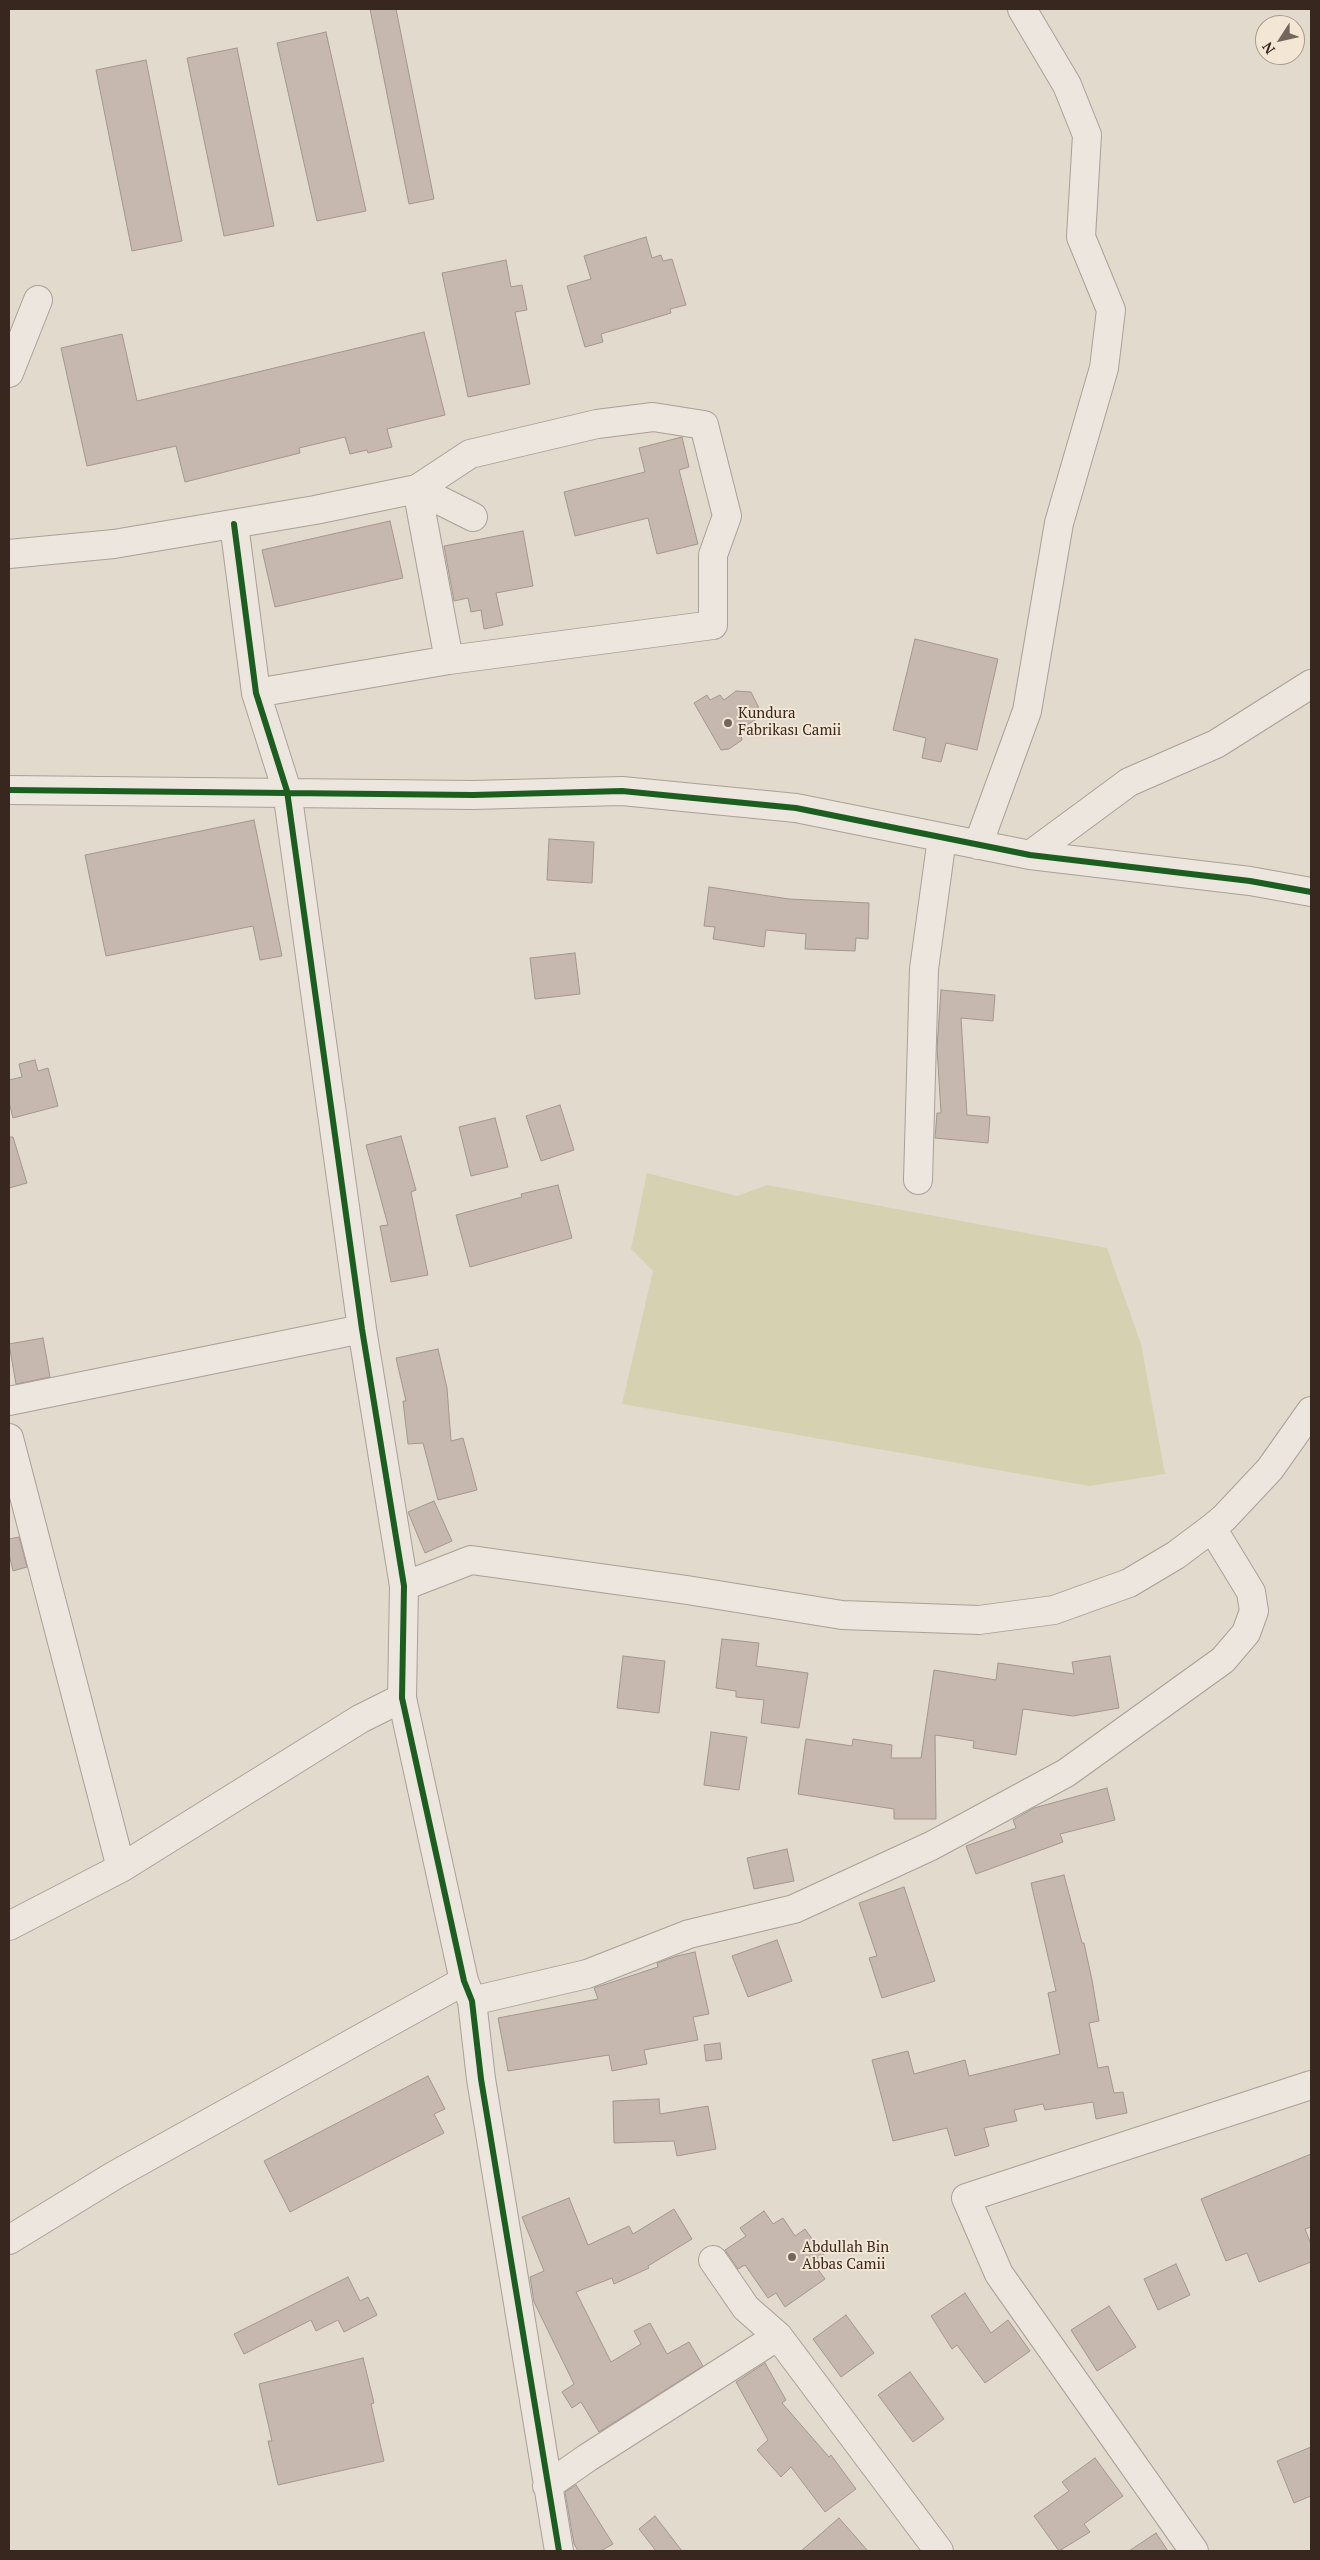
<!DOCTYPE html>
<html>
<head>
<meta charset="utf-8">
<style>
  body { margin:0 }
  #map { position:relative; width:1320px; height:2560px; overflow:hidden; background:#e3dace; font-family:"PT Serif",serif }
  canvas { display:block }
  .frame { position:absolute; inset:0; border:10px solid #37271f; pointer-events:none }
  .north { position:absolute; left:1255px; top:15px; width:50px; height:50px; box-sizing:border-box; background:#f4e6d4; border:1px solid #a89a8c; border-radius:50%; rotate:235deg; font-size:14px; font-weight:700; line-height:20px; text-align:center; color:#37271f }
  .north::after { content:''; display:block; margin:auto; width:18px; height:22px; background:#73665c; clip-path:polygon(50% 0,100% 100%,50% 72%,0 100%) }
</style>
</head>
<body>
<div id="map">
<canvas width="1320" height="2560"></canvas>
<div class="frame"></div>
<div class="north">N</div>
</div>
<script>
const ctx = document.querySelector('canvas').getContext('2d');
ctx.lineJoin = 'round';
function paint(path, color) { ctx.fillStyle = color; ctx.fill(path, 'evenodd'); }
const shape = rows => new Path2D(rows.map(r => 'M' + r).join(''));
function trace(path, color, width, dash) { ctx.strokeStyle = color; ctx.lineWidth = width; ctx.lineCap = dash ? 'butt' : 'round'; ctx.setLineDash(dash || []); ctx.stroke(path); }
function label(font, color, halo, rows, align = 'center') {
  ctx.font = font + ' "PT Serif",serif'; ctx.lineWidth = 4; ctx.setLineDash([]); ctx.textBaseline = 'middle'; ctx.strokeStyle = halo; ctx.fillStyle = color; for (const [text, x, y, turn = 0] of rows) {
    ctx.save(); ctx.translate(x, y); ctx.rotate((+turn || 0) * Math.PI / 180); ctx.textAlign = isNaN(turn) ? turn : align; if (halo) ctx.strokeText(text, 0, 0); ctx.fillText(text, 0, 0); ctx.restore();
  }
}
paint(shape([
  [647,1173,737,1196,767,1185,1107,1248,1141,1344,1165,1474,1089,1486,622,1404,653,1271,631,1249]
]), '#d5d1b1');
const building = shape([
  [370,9,396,9,434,199,409,204,370,9],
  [326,32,366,211,317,221,277,43,326,32],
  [237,48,274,226,224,236,187,58,237,48],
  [146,60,182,241,132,251,96,70,146,60],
  [646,237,652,258,661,255,663,261,672,259,686,305,670,309,671,313,601,334,603,342,585,347,567,286,591,279,584,256,646,237],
  [506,260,511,287,522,285,527,310,515,312,530,384,468,397,442,273,506,260],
  [424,332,445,415,387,429,392,447,368,453,367,450,350,454,345,437,299,448,300,453,185,482,176,446,87,466,61,348,122,334,137,401,424,332],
  [682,437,689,467,679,470,698,544,657,554,648,518,575,536,564,492,645,472,639,448,682,437],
  [390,521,403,578,275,607,262,550,390,521],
  [523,531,533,586,496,593,503,625,484,629,481,610,471,612,468,598,454,601,444,546,523,531],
  [915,639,998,659,977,750,946,743,941,762,922,758,926,738,893,730,915,639],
  [736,691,751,692,758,706,760,717,740,729,742,740,729,749,721,750,694,703,707,695,710,700,720,695,724,700,736,691],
  [254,820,282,956,260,960,253,926,106,956,85,855,254,820],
  [549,839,594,842,592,883,547,880,549,839],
  [709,887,789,899,869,903,868,939,856,938,855,951,805,949,806,934,766,930,764,947,713,939,715,927,704,926,709,887],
  [575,953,580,994,535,999,530,958,575,953],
  [941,990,995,995,993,1021,961,1018,967,1115,990,1117,988,1143,935,1138,937,1113,941,1113,937,1048,941,990],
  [35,1060,38,1071,48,1068,58,1106,13,1118,9,1102,9,1080,22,1077,19,1064,35,1060],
  [560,1105,574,1150,541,1161,526,1116,560,1105],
  [495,1118,508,1167,471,1176,459,1127,495,1118],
  [401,1136,416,1190,411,1192,428,1275,391,1282,380,1226,388,1225,366,1145,401,1136],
  [9,1137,13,1137,27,1183,9,1188,9,1137],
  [558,1185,572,1238,470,1267,456,1215,522,1197,521,1194,558,1185],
  [43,1338,50,1377,16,1384,9,1344,43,1338],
  [438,1349,447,1388,451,1441,463,1438,477,1490,438,1500,423,1443,408,1444,403,1401,406,1401,396,1358,438,1349],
  [434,1501,452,1541,425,1553,408,1512,434,1501],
  [19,1537,27,1567,13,1571,9,1554,9,1539,19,1537],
  [722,1639,759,1643,756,1666,808,1673,799,1728,761,1723,764,1700,736,1697,736,1691,716,1688,722,1639],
  [623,1656,665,1661,659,1713,617,1708,623,1656],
  [1110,1656,1119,1708,1073,1716,1023,1709,1016,1755,973,1748,974,1741,935,1735,936,1819,894,1819,894,1809,798,1794,806,1739,852,1746,853,1739,892,1745,891,1758,921,1758,934,1670,996,1680,998,1663,1074,1674,1072,1662,1110,1656],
  [711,1732,747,1737,739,1790,704,1785,711,1732],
  [1107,1788,1115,1820,1060,1834,1063,1842,976,1874,966,1846,1016,1828,1013,1820,1034,1808,1107,1788],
  [787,1849,794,1881,754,1889,747,1858,787,1849],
  [1064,1875,1082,1943,1084,1943,1092,1980,1099,2021,1089,2023,1098,2068,1108,2066,1114,2093,1123,2092,1127,2113,1096,2119,1093,2102,1045,2110,1043,2104,1014,2110,1017,2121,984,2128,989,2146,955,2156,947,2128,893,2141,872,2060,908,2051,914,2074,965,2060,969,2076,1060,2054,1048,1993,1056,1991,1031,1883,1064,1875],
  [904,1887,935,1981,882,1998,869,1958,877,1956,859,1903,904,1887],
  [777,1940,792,1981,748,1997,732,1956,777,1940],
  [695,1952,709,2014,693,2017,698,2040,644,2050,647,2064,612,2071,609,2055,508,2071,498,2018,598,1999,594,1988,658,1967,657,1963,677,1956,695,1952],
  [720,2043,722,2059,706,2061,704,2045,720,2043],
  [428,2076,445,2109,434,2114,444,2133,290,2212,264,2161,428,2076],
  [659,2099,660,2114,708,2106,716,2149,677,2156,674,2141,614,2143,613,2101,659,2099],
  [1311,2154,1311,2227,1305,2229,1311,2244,1311,2262,1259,2282,1247,2253,1226,2261,1201,2199,1311,2154],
  [569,2198,588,2245,629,2226,633,2234,674,2209,692,2239,648,2266,649,2268,614,2284,612,2278,576,2292,611,2362,641,2344,634,2331,650,2323,667,2354,689,2342,703,2366,599,2432,581,2402,572,2408,562,2392,574,2384,534,2302,530,2277,544,2271,522,2217,569,2198],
  [764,2211,773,2224,783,2218,795,2236,805,2229,825,2257,814,2264,825,2279,785,2307,776,2293,768,2298,745,2265,738,2269,725,2250,746,2236,740,2228,764,2211],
  [1176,2264,1190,2295,1158,2310,1144,2279,1176,2264],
  [348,2277,360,2301,368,2297,377,2315,344,2332,338,2320,316,2331,311,2320,244,2354,234,2334,348,2277],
  [965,2293,991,2333,1008,2320,1030,2351,985,2383,957,2345,952,2349,931,2316,965,2293],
  [1109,2306,1136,2347,1097,2371,1071,2330,1109,2306],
  [846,2315,874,2353,841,2377,813,2339,846,2315],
  [363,2358,374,2403,371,2404,384,2461,278,2485,268,2441,272,2441,259,2384,363,2358],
  [765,2363,786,2400,782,2403,829,2457,831,2455,856,2489,825,2512,791,2467,781,2477,757,2450,768,2440,736,2382,765,2363],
  [910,2372,944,2419,913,2442,878,2395,910,2372],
  [1311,2447,1311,2496,1294,2503,1277,2461,1311,2447],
  [1095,2458,1123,2496,1084,2524,1090,2532,1059,2551,1034,2516,1069,2491,1062,2482,1095,2458],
  [576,2485,613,2544,601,2551,578,2551,574,2544,565,2492,576,2485],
  [655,2516,682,2551,656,2551,639,2529,655,2516],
  [839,2518,868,2551,801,2551,839,2518],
  [1156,2533,1168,2551,1129,2551,1156,2533]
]);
paint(building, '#c7b8af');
trace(building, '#a4968d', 1);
const minor = shape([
  [9,373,38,300],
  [234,524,256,693,287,791,362,1329,404,1586,402,1698,464,1981,472,2001,481,2079,559,2551],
  [9,554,114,544,315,510,417,489,473,517],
  [256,693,449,660,713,625,713,555,727,516,704,425,653,417,597,424,470,454,417,489,449,660],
  [9,790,473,795,622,791,796,808,1030,855,1250,881,1311,892],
  [978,845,1027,711,1059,523,1104,368,1111,310,1081,237,1087,135,1067,85,1022,9],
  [1030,855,1129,782,1216,744,1311,684],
  [918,1180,924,969,942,838],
  [9,1401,362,1329],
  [9,1438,121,1868],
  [404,1586,471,1560,687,1590,842,1615,979,1620,1054,1610,1129,1583,1176,1555,1212,1528,1224,1518,1270,1469,1311,1411],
  [9,1926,121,1868,360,1719,402,1698],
  [472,2001,587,1974,689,1934,794,1909,931,1846,1066,1773,1223,1660,1246,1633,1254,1611,1251,1592,1212,1528],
  [9,2240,115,2175,464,1981],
  [713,2260,746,2308,778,2336,939,2551],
  [547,2486,587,2458,778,2336],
  [1194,2551,999,2274,966,2198,1311,2085]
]);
trace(minor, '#a9a097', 30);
trace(minor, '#ece6df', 28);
trace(shape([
  [234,524,256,693,287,791,362,1329,404,1586,402,1698,464,1981,472,2001,481,2079,559,2551],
  [9,790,473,795,622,791,796,808,1030,855,1250,881,1311,892]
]), '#1b5e20', 6);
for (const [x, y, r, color] of [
  [728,723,5,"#73665c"],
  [792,2257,5,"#73665c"]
]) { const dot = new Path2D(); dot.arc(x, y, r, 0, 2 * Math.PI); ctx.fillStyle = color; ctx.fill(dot); trace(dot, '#f4e6d4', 2); }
label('15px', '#37271f', '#f4e6d4', [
  ["Kundura",738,714],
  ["Fabrikası Camii",738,731],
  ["Abdullah Bin",802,2248],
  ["Abbas Camii",802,2265]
], 'left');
</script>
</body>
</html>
